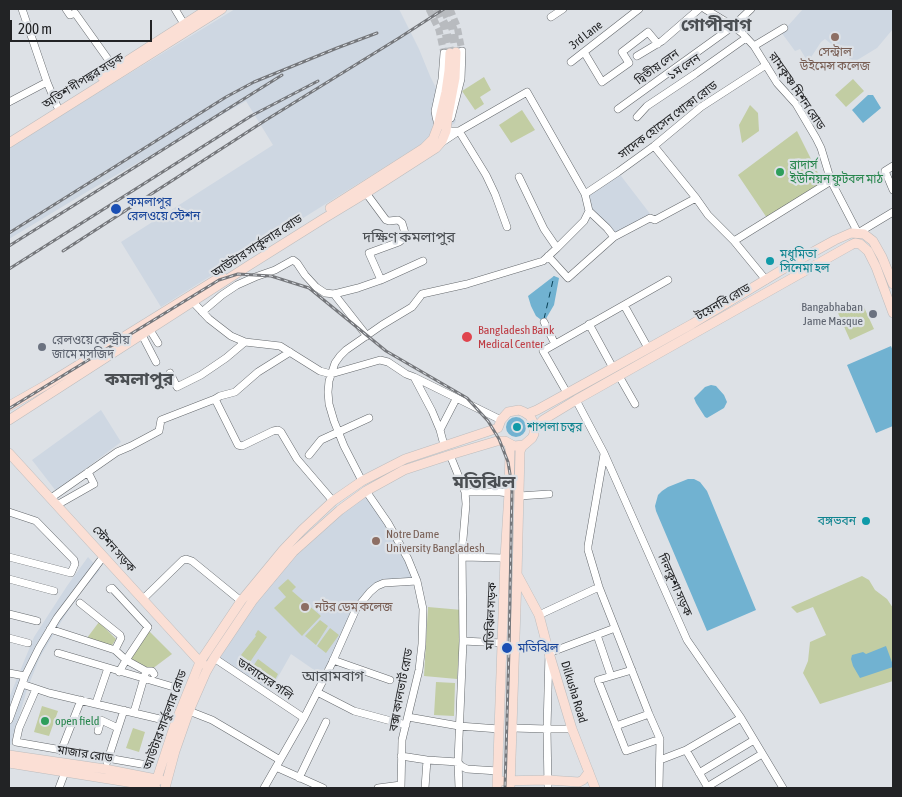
<!DOCTYPE html>
<html>
<head>
<meta charset="utf-8">
<style>
  body { margin:0 }
  #map { position:relative; width:902px; height:797px; overflow:hidden; background:#dde1e6; font-family:"Asap Condensed",sans-serif }
  canvas { display:block }
  .frame { position:absolute; inset:0; border:10px solid #222325; pointer-events:none }
  .scale { position:absolute; left:10px; top:20px; width:142px; height:22px; box-sizing:border-box; border:2px solid #222325; border-top:0; padding-left:6px; font-size:15px; line-height:18px; white-space:nowrap; color:#222325; -webkit-text-stroke:4px #dde1e6; paint-order:stroke }
</style>
</head>
<body>
<div id="map">
<canvas width="902" height="797"></canvas>
<div class="frame"></div>
<div class="scale">200 m</div>
</div>
<script>
const ctx = document.querySelector('canvas').getContext('2d');
ctx.lineJoin = 'round';
function paint(path, color) { ctx.fillStyle = color; ctx.fill(path, 'evenodd'); }
const shape = rows => new Path2D(rows.map(r => 'M' + r).join(''));
function trace(path, color, width, dash) { ctx.strokeStyle = color; ctx.lineWidth = width; ctx.lineCap = dash ? 'butt' : 'round'; ctx.setLineDash(dash || []); ctx.stroke(path); }
function label(font, color, halo, rows, align = 'center') {
  ctx.font = font + ' "Asap Condensed","Noto Sans Bengali",sans-serif'; ctx.lineWidth = 4.5; ctx.setLineDash([]); ctx.textBaseline = 'middle'; ctx.strokeStyle = halo; ctx.fillStyle = color; for (const [text, x, y, turn = 0] of rows) {
    ctx.save(); ctx.translate(x, y); ctx.rotate((+turn || 0) * Math.PI / 180); ctx.textAlign = isNaN(turn) ? turn : align; if (halo) ctx.strokeText(text, 0, 0); ctx.fillText(text, 0, 0); ctx.restore();
  }
}
paint(shape([
  [235,9,399,9,419,49,430,76,441,98,456,120,455,123,161,307,121,242,273,145,246,101,90,190,9,239,9,147],
  [803,9,893,9,893,29,877,48,854,62,825,39,821,42,808,62,800,49,795,51,781,32,786,28],
  [618,172,651,215,613,235,589,211,585,194],
  [101,410,121,442,56,491,32,460],
  [366,491,388,523,416,581,384,583,358,605,329,662,320,674,291,654,269,693,217,658,251,608,285,563],
  [88,557,100,570,79,594,61,622,40,657,27,689,11,745,9,745,9,698,34,637,67,586]
]), '#ced7e2');
paint(shape([
  [484,77,491,90,480,97,484,104,475,110,462,91],
  [853,79,864,91,846,107,835,95],
  [750,105,758,113,759,131,742,143,739,125],
  [522,110,535,130,511,143,499,125],
  [797,131,823,183,767,218,738,175],
  [862,303,874,329,850,340,838,313],
  [862,576,869,580,875,590,887,599,893,608,893,681,820,704,803,673,808,661,810,642,826,635,813,607,797,613,791,607],
  [288,579,296,587,292,591,321,616,302,636,274,608,286,597,278,588],
  [428,607,462,610,457,679,424,676],
  [320,620,328,626,316,645,305,636],
  [99,622,116,639,111,647,87,638],
  [330,628,339,635,326,653,317,646],
  [148,630,172,654,152,669,148,669,130,661],
  [258,630,267,637,250,662,241,655,256,636,255,635],
  [258,659,278,674,273,684,251,669],
  [436,682,455,683,454,716,434,715],
  [42,706,58,711,49,736,34,732],
  [133,728,145,732,139,752,126,748]
]), '#c2cda3');
paint(shape([
  [868,95,873,95,881,108,863,123,852,110],
  [554,276,559,278,554,305,544,322,536,316,531,306,528,296],
  [891,346,893,351,893,426,876,433,847,365],
  [711,385,716,386,724,395,727,402,724,408,707,418,705,417,696,403,694,398,705,387],
  '506 427a10 10 0 1 1 20 0a10 10 0 1 1-20 0Z',
  [688,479,694,479,700,482,707,491,756,610,707,631,656,511,655,506,658,495,662,491,668,487],
  [886,646,893,665,893,667,860,678,853,666,851,659,852,655,863,652,866,654]
]), '#71b2d1');
trace(shape([
  [544,319,554,276]
]), '#094157', 1, [6, 5]);
trace(shape([
  [429,9,439,30,444,53],
  [450,9,457,26,462,51]
]), '#b8bbbf', 7, [7, 3.5]);
trace(shape([
  [437,9,445,26,450,53],
  [444,9,453,29,456,52]
]), '#b8bbbf', 9, [9, 4.5]);
const minor = shape([
  [22,9,47,82,57,106],
  [66,9,70,15,75,13,115,69],
  [175,9,184,24],
  [705,9,733,26,742,33,754,46,777,83,796,104,816,138,821,148,831,181,858,233,893,212],
  [551,17,563,9],
  [754,46,784,28],
  [584,52,602,82,629,63,622,52,648,32,658,44],
  [637,56,662,41,699,9],
  [571,62,639,9],
  [9,102,47,82],
  [618,109,732,27,751,9],
  [637,117,647,106,695,74,746,38],
  [451,118,461,79,462,51],
  [438,125,436,117,435,111,442,79,444,53],
  [441,143,459,131,486,175,495,194,507,227],
  [654,146,696,198,708,215,734,241,766,280],
  [893,166,885,171,893,190],
  [519,177,544,229,557,248],
  [366,193,386,220,389,221,398,220,402,223,405,233,403,239,399,242,369,253,381,280],
  [585,194,618,172,654,146,701,107,766,65],
  [589,211,607,228,614,237,650,218,655,220,696,198],
  [734,241,831,181],
  [548,256,568,278,614,237],
  [334,294,367,336],
  [193,302,209,319,231,336,245,342,280,346,320,371,331,374,380,360,388,362,406,374,414,377,432,411,440,430],
  [624,305,648,348],
  [202,312,222,295,237,285,255,277,275,270,293,260,297,263,305,275,316,287,325,293,334,294,358,288,381,280,423,261],
  [544,322,555,344],
  [589,324,613,368],
  [150,330,158,343],
  [142,335,156,362],
  [290,352,258,372,235,392,220,396,215,399,238,445,242,446,273,431,278,430,281,432,297,459,333,501],
  [170,373,177,387,201,375,226,358,245,342],
  [619,376,635,404],
  [414,377,501,420],
  [567,393,543,351,668,280],
  [576,400,604,453,687,640,741,718,783,788],
  [444,445,440,430,456,399],
  [604,454,588,546,588,550,599,587,649,714,660,739,659,788],
  [309,455,321,440,369,418],
  [450,455,465,492,466,504,462,551,463,641,458,762,461,766,467,769,498,771],
  [362,481,344,446,334,421,329,404,328,392,329,381,335,363,340,356,346,350,382,325,412,307,422,294,467,284,543,261,557,248,584,221,589,211,585,194,527,92,459,131,446,131,447,128],
  [366,491,388,523,408,559,417,581,423,609,422,644,419,670,402,740,401,788],
  [465,492,500,492,509,493],
  [519,496,549,494],
  [51,498,117,452,131,446,159,431,161,420,215,399],
  [57,505,94,484,88,472],
  [9,512,36,521,74,560,75,564,71,573,9,557],
  [462,557,505,558],
  [9,579,54,591],
  [143,599,183,560,186,559,192,561,197,565,241,601],
  [80,603,120,635,121,638,115,650],
  [9,614,37,621],
  [539,615,599,587],
  [50,629,115,650,126,660,148,627,112,588,110,589],
  [597,635,611,676],
  [9,638,28,643],
  [463,641,502,643],
  [58,653,177,688],
  [214,658,304,718],
  [333,660,390,680],
  [632,670,598,680,626,751,660,739],
  [119,672,126,660,146,671],
  [9,673,25,676],
  [22,684,49,693,164,720,147,765,16,742,19,728,36,689],
  [317,692,354,711,406,725],
  [96,703,108,668],
  [189,711,212,720,280,760],
  [134,712,146,671,152,671,154,674],
  [408,717,459,726,499,729],
  [9,720,25,676,39,648,57,618,100,561],
  [616,726,649,714],
  [513,728,547,729,572,729],
  [98,731,101,720,118,728],
  [686,750,708,788],
  [61,751,81,700],
  [401,756,427,760,458,762,459,788],
  [660,760,686,750,741,718],
  [107,762,124,710],
  [276,767,323,788],
  [699,773,754,740],
  [299,778,326,722],
  [707,787,762,754],
  [59,788,65,772],
  [264,788,304,718,332,663,356,609,370,592,377,586,384,583,417,581],
  [378,788,401,785],
  [425,788,427,760],
  [548,788,547,729,549,653,615,628]
]);
const major = shape([
  [102,77,208,9],
  [9,143,222,9],
  [330,208,424,148,433,139,438,126,446,92,449,71,450,53],
  [9,406,46,385,222,276],
  [527,414,537,410,613,368,692,324,795,262,835,240,851,233,864,234,873,241,882,257,893,284],
  [9,420,248,266,323,219,366,193,436,148,442,141,446,131,448,115,455,78,456,52],
  [535,429,543,420,576,400,851,245,855,243,860,244,868,251,876,267,893,313],
  [9,453,200,662,203,664],
  [518,576,539,615,549,653,572,729,595,788],
  [9,755,105,769,161,780],
  [9,763,140,784,156,788],
  [497,781,548,780,579,782,583,780,589,772],
  [154,788,175,724,200,662,241,601,283,550,302,530,333,501,362,481,405,459,498,428,501,420,508,412,519,410,524,412,530,416,534,424,534,434,532,438,524,445,514,446,505,441,497,441,450,455,404,470,366,491,340,510,293,552,253,600,214,658,206,672,189,711,175,751,165,788],
  [497,788,505,558,509,493,510,449,509,444],
  [510,788,517,576,520,451,523,445]
]);
trace(minor, '#65696d', 8);
trace(major, '#bdbdbe', 10);
trace(minor, '#fff', 7);
trace(major, '#fbdfd5', 9);
const rail = shape([
  [9,233,226,97,254,82,337,48,377,33],
  [9,246,282,75],
  [63,251,266,120,399,38,444,9],
  [9,269,251,116,318,81],
  [10,408,219,280,238,274,271,276,309,288,386,351,467,398,488,421,499,439,508,462,512,486,509,649,505,788]
]);
trace(rail, '#75777b', 3);
trace(rail, '#dde1e6', 1, [4]);
for (const [x, y, r, color] of [
  [835,37,5,"#8d6e63"],
  [780,172,5,"#2e9e5b"],
  [116,209,6,"#1a4fb4"],
  [770,261,5,"#0f9aa8"],
  [873,314,5,"#6b7280"],
  [467,337,6,"#e0444e"],
  [42,347,5,"#6b7280"],
  [517,427,5,"#0f9aa8"],
  [866,521,5,"#0f9aa8"],
  [376,541,5,"#8d6e63"],
  [305,607,5,"#8d6e63"],
  [507,648,6,"#1a4fb4"],
  [45,721,5,"#2e9e5b"]
]) { const dot = new Path2D(); dot.arc(x, y, r, 0, 2 * Math.PI); ctx.fillStyle = color; ctx.fill(dot); trace(dot, '#dde1e6', 2); }
label('12px', '#222325', '#dde1e6', [
  ["3rd Lane",586,35,-38],
  ["দ্বিতীয় লেন",657,67,-36],
  ["১ম লেন",684,67,-34],
  ["অতিশ দীপঙ্কর সড়ক",83,81,-32],
  ["রামকৃষ্ণ মিশন রোড",797,91,56],
  ["সাদেক হোসেন খোকা রোড",668,120,-37],
  ["আউটার সার্কুলার রোড",257,246,-33],
  ["টয়েনবি রোড",723,302,-30],
  ["স্টেশন সড়ক",114,549,48],
  ["দিলকুশা সড়ক",675,585,66],
  ["মতিঝিল সড়ক",491,616,-88],
  ["ডালাসের গলি",265,679,34],
  ["বক্স কালভার্ট রোড",401,690,-79],
  ["Dilkusha Road",574,692,73],
  ["আউটার সার্কুলার রোড",165,720,-70],
  ["মাজার রোড",85,754,9]
]);
label('12px', '#785e54', '#dde1e6', [
  ["সেন্ট্রাল",835,52,"center"],
  ["উইমেন্স কলেজ",835,66,"center"],
  ["Notre Dame",386,534],
  ["University Bangladesh",386,548],
  ["নটর ডেম কলেজ",315,607]
], 'left');
label('12px', '#27864d', '#dde1e6', [
  ["ব্রাদার্স",790,165],
  ["ইউনিয়ন ফুটবল মাঠ",790,179],
  ["open field",55,721]
], 'left');
label('12px', '#164399', '#dde1e6', [
  ["কমলাপুর",127,202],
  ["রেলওয়ে স্টেশন",127,216],
  ["মতিঝিল",518,648]
], 'left');
label('12px', '#0d838f', '#dde1e6', [
  ["মধুমিতা",780,254],
  ["সিনেমা হল",780,268],
  ["শাপলা চত্বর",527,427],
  ["বঙ্গভবন",856,521,"right"]
], 'left');
label('12px', '#5b616d', '#dde1e6', [
  ["Bangabhaban",863,307],
  ["Jame Masque",863,321],
  ["রেলওয়ে কেন্দ্রীয়",52,340,"left"],
  ["জামে মসজিদ",52,354,"left"]
], 'right');
label('12px', '#be3a42', '#dde1e6', [
  ["Bangladesh Bank",478,330],
  ["Medical Center",478,344]
], 'left');
label('15px', '#4b4f53', '#dde1e6', [
  ["দক্ষিণ কমলাপুর",409,237],
  ["আরামবাগ",333,676]
]);
label('bold 18px', '#4b4f53', '#dde1e6', [
  ["গোপীবাগ",716,25],
  ["কমলাপুর",139,379],
  ["মতিঝিল",484,482]
]);
</script>
</body>
</html>
